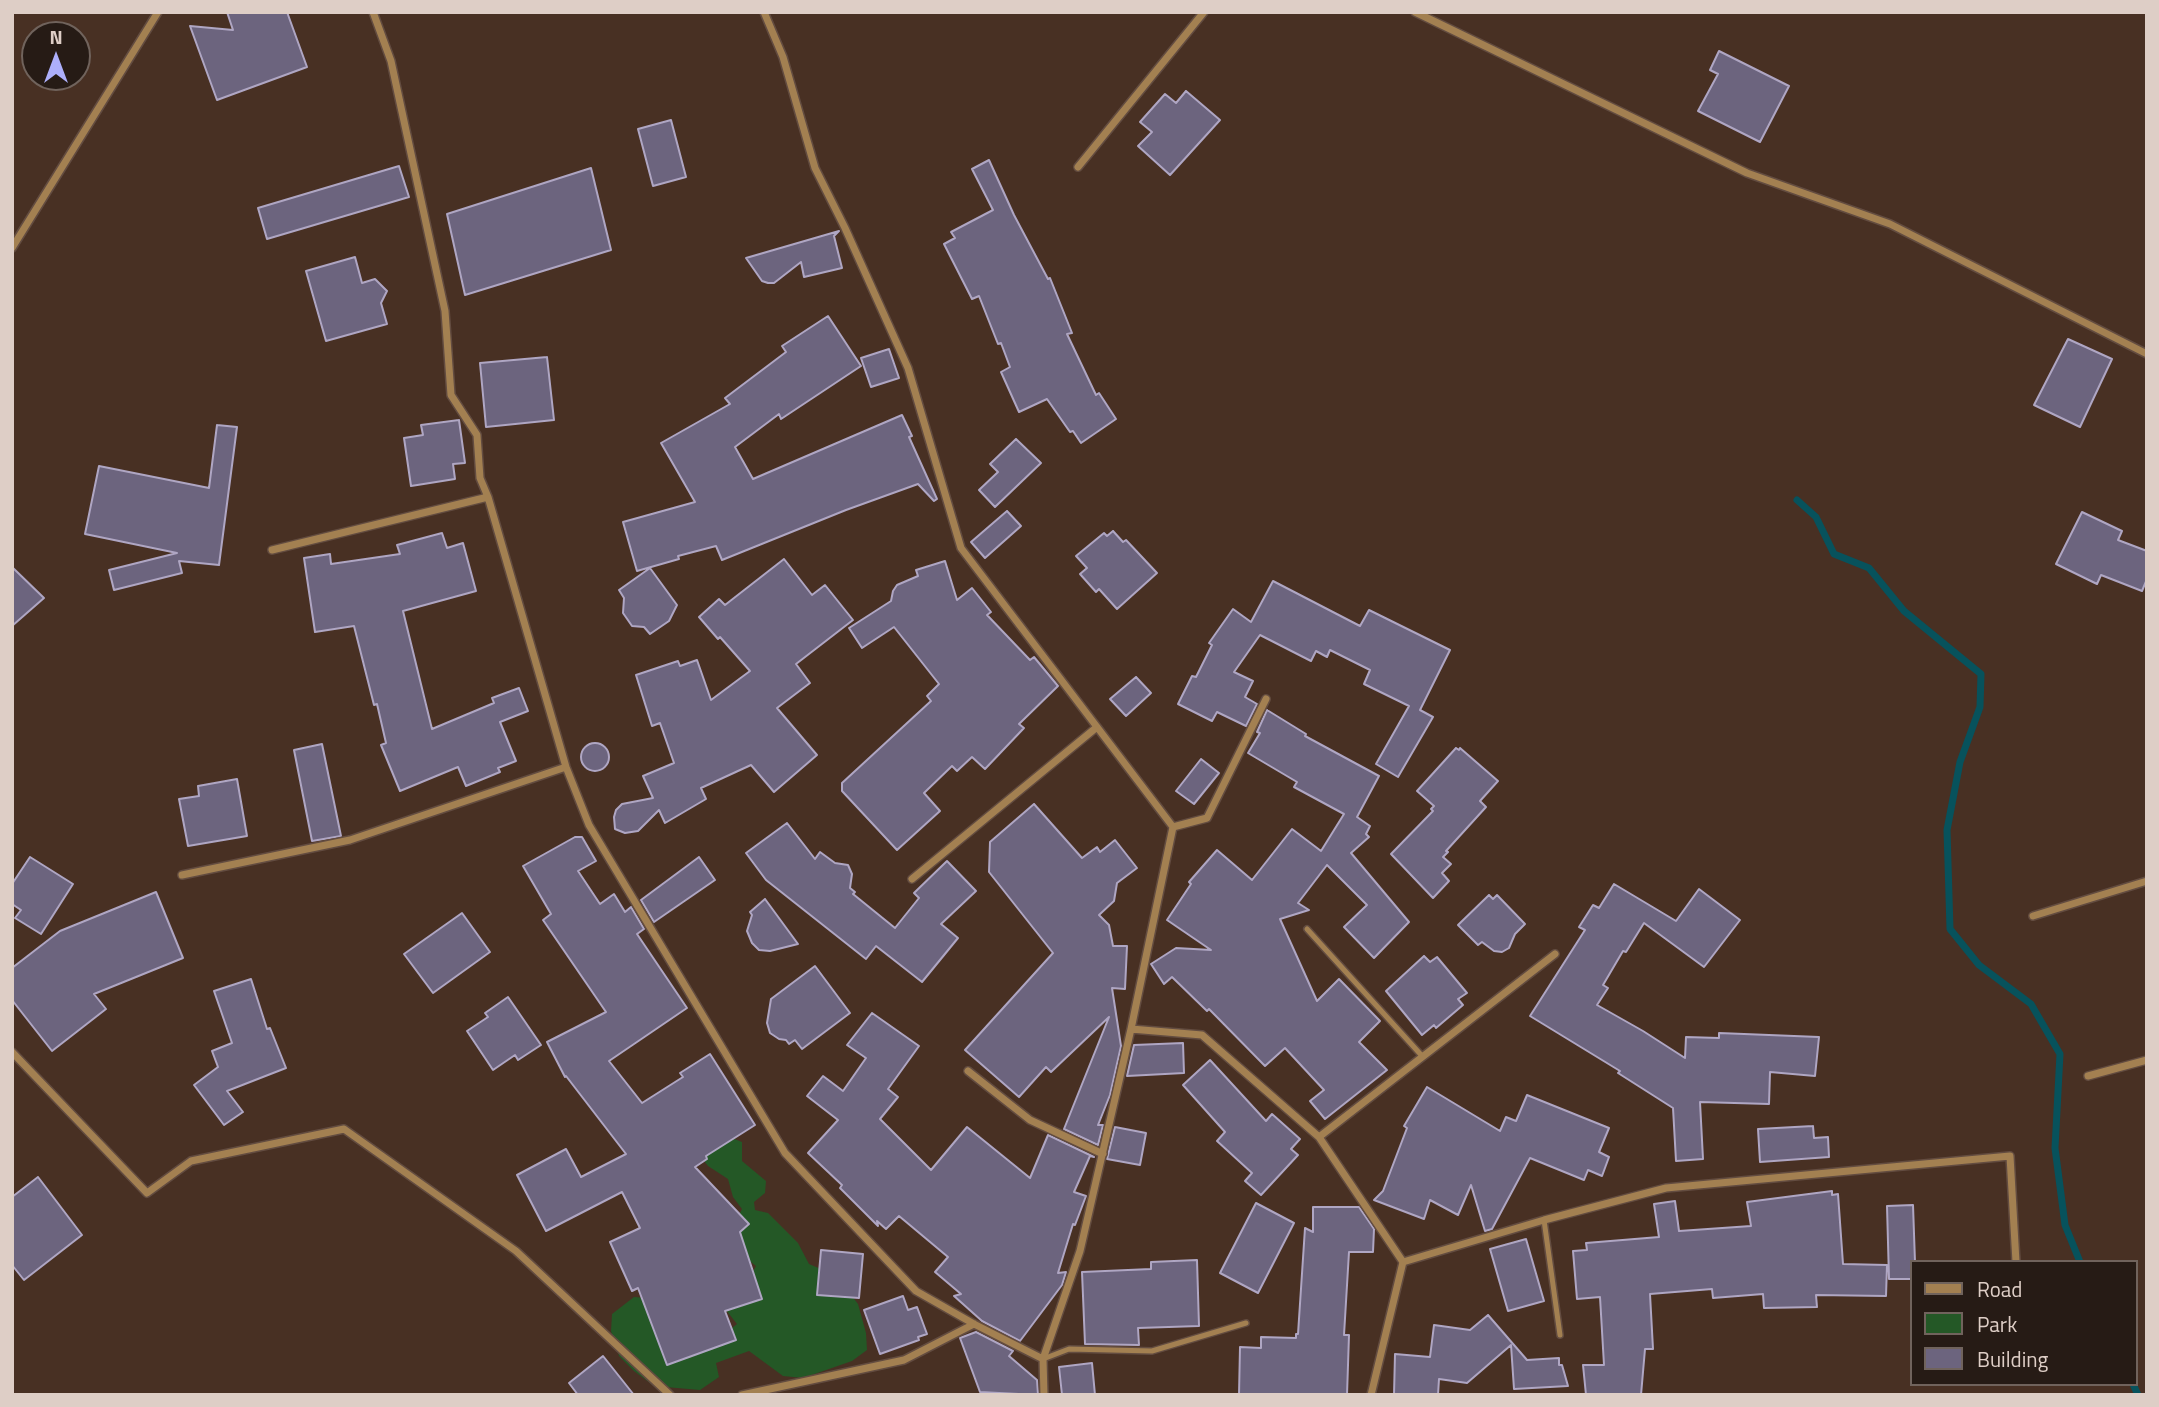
<!DOCTYPE html>
<html>
<head>
<meta charset="utf-8">
<style>
  body { margin:0 }
  #map { position:relative; width:2159px; height:1407px; overflow:hidden; background:#483023; font-family:"Titillium Web",sans-serif }
  canvas { display:block }
  .frame { position:absolute; inset:0; border:14px solid #decec6; pointer-events:none }
  .legend { position:absolute; left:1910px; top:1260px; width:228px; height:126px; box-sizing:border-box; background:#261b15; border:2px solid #70635c; margin:0; padding:9px 12px; list-style:none; font-size:21px; color:#decec6 }
  .legend li { display:flex; align-items:center; gap:14px; height:35px }
  .legend b { width:35px; border:2px solid #70635c }
  .north { position:absolute; left:21px; top:21px; width:70px; height:70px; box-sizing:border-box; background:#261b15; border:2px solid #70635c; border-radius:50%; rotate:0deg; font-size:19px; font-weight:700; line-height:28px; text-align:center; color:#decec6 }
  .north::after { content:''; display:block; margin:auto; width:24px; height:32px; background:#adaffb; clip-path:polygon(50% 0,100% 100%,50% 72%,0 100%) }
</style>
</head>
<body>
<div id="map">
<canvas width="2159" height="1407"></canvas>
<div class="frame"></div>
<ul class="legend">
<li><b style="height:9px;background:#a38051"></b>Road</li>
<li><b style="height:19px;background:#245826"></b>Park</li>
<li><b style="height:19px;background:#6c647e"></b>Building</li>
</ul>
<div class="north">N</div>
</div>
<script>
const ctx = document.querySelector('canvas').getContext('2d');
ctx.lineJoin = 'round';
function paint(path, color) { ctx.fillStyle = color; ctx.fill(path, 'evenodd'); }
const shape = rows => new Path2D(rows.map(r => 'M' + r).join(''));
function trace(path, color, width, dash) { ctx.strokeStyle = color; ctx.lineWidth = width; ctx.lineCap = dash ? 'butt' : 'round'; ctx.setLineDash(dash || []); ctx.stroke(path); }
paint(shape([
  [727,1136,742,1142,742,1161,766,1181,765,1193,754,1202,755,1210,768,1213,798,1243,809,1264,828,1272,845,1287,858,1304,866,1333,867,1350,852,1361,803,1378,783,1376,749,1351,716,1363,719,1377,700,1390,654,1386,634,1371,619,1356,611,1331,612,1314,634,1297,647,1298,722,1336,737,1324,718,1300,748,1280,756,1266,741,1254,736,1221,742,1209,733,1197,728,1179,708,1166,701,1157]
]), '#245826');
trace(shape([
  [1797,500,1816,517,1834,554,1869,568,1904,611,1981,674,1980,707,1960,762,1947,830,1950,929,1979,965,2031,1004,2060,1054,2055,1148,2065,1225,2080,1262],
  [2133,1384,2138,1395]
]), '#07525c', 7);
const building = shape([
  [227,12,287,12,307,67,217,100,190,26,233,30,227,12],
  [1719,51,1789,86,1760,142,1698,111,1718,74,1710,70,1719,51],
  [1186,91,1220,120,1170,175,1138,146,1152,132,1140,122,1165,94,1176,103,1186,91],
  [671,120,686,177,653,186,638,129,671,120],
  [989,160,1014,215,1048,279,1050,278,1072,333,1067,334,1096,395,1099,393,1116,419,1081,443,1073,431,1070,432,1047,399,1019,412,1001,372,1010,367,1001,343,998,344,979,296,972,299,944,244,955,238,951,232,993,210,972,169,989,160],
  [399,166,409,197,267,239,258,208,399,166],
  [591,168,611,250,465,295,447,214,591,168],
  [839,231,834,236,842,268,804,277,801,262,774,283,768,283,762,281,746,258,839,231],
  [355,257,362,283,375,279,387,291,381,303,387,324,326,341,306,271,355,257],
  [828,316,861,366,781,419,779,414,735,447,753,479,902,415,912,436,909,437,937,499,934,501,918,484,846,510,722,560,716,546,678,556,679,559,637,571,623,522,695,502,661,443,730,404,725,398,786,352,782,346,828,316],
  [2068,339,2112,359,2080,427,2034,405,2068,339],
  [889,349,899,378,871,387,861,358,889,349],
  [547,357,554,420,486,427,480,363,547,357],
  [459,420,465,463,453,464,455,479,411,486,404,438,423,435,421,425,459,420],
  [217,425,237,427,219,565,179,561,182,573,114,590,109,570,177,553,85,534,99,466,209,488,217,425],
  [1016,439,1041,463,995,507,979,490,998,472,990,464,1016,439],
  [1007,511,1021,526,985,558,971,542,1007,511],
  [2082,512,2122,531,2118,540,2147,551,2147,579,2142,591,2101,575,2097,584,2056,564,2082,512],
  [1113,531,1123,542,1126,540,1157,573,1117,609,1099,589,1096,592,1080,574,1087,568,1076,556,1104,533,1107,536,1113,531],
  [442,533,447,548,463,543,476,591,403,611,432,729,494,703,492,698,519,688,528,711,500,722,516,761,498,768,500,772,466,786,458,767,400,791,381,745,386,743,377,704,374,705,354,626,315,632,304,558,330,554,331,564,400,554,397,545,442,533],
  [784,559,812,595,825,585,853,620,796,664,810,683,777,708,817,755,774,792,751,765,701,788,706,799,665,823,659,810,638,831,625,833,615,829,614,817,616,810,622,804,653,798,643,776,674,763,660,723,652,726,636,675,678,661,680,666,697,660,711,700,750,671,720,637,718,639,699,617,719,599,725,605,784,559],
  [945,561,957,600,972,588,991,612,987,615,1030,660,1034,657,1058,686,1019,724,1024,728,985,769,972,757,957,771,952,766,924,793,940,811,897,850,842,791,842,783,931,701,927,696,939,684,894,627,862,648,849,628,891,601,893,591,897,585,918,576,916,570,945,561],
  [12,567,44,598,12,626,12,567],
  [650,568,677,605,669,621,650,634,644,627,632,626,623,613,624,598,619,590,650,568],
  [1273,581,1360,626,1369,610,1450,650,1420,710,1433,717,1398,777,1376,764,1409,706,1364,684,1370,670,1330,650,1327,657,1316,651,1311,661,1260,635,1234,672,1253,681,1245,697,1257,704,1246,726,1217,712,1212,721,1178,704,1192,676,1196,677,1212,645,1209,643,1233,609,1251,622,1273,581],
  [1136,677,1151,693,1126,716,1110,699,1136,677],
  [1267,710,1306,734,1305,736,1379,776,1357,817,1370,826,1366,834,1369,837,1351,853,1409,922,1374,958,1344,927,1367,905,1327,865,1298,903,1309,910,1280,919,1317,1001,1339,979,1380,1021,1359,1042,1387,1070,1325,1119,1310,1101,1324,1090,1285,1048,1265,1066,1209,1009,1207,1011,1172,977,1164,984,1151,964,1176,948,1211,950,1167,920,1191,884,1189,882,1217,850,1252,880,1292,829,1321,851,1344,814,1294,787,1297,782,1248,753,1260,733,1257,732,1267,710],
  '581 757a14 14 0 1 1 28 0a14 14 0 1 1-28 0Z',
  [322,744,341,836,312,841,294,750,322,744],
  [1456,748,1459,750,1460,748,1498,781,1480,801,1486,807,1446,851,1448,852,1443,857,1451,864,1442,873,1449,881,1433,898,1391,854,1433,811,1431,809,1434,806,1417,791,1456,748],
  [1201,759,1219,773,1194,804,1176,791,1201,759],
  [237,779,247,836,188,846,179,799,199,796,198,786,237,779],
  [1034,804,1082,858,1097,847,1100,852,1115,840,1137,868,1117,883,1114,901,1099,915,1109,925,1113,946,1127,946,1125,989,1112,988,1121,1046,1110,1095,1098,1125,1103,1125,1098,1145,1064,1129,1109,1017,1051,1072,1046,1067,1019,1097,965,1050,1053,953,989,872,990,842,1034,804],
  [787,823,815,859,820,852,835,863,848,865,852,874,850,888,855,892,853,894,895,928,919,898,914,893,947,861,976,891,941,924,958,938,922,982,876,946,866,959,766,880,746,853,787,823],
  [575,837,582,837,596,861,578,871,600,904,614,894,625,912,631,907,644,929,637,934,687,1008,609,1061,642,1103,683,1077,680,1073,710,1054,755,1125,706,1156,707,1159,695,1167,749,1224,740,1232,762,1299,725,1311,736,1340,667,1365,638,1288,632,1291,610,1242,640,1228,622,1192,546,1231,517,1175,566,1149,581,1177,626,1154,566,1076,565,1077,547,1042,606,1012,543,920,551,914,523,866,575,837],
  [30,857,73,884,41,934,15,918,21,910,12,904,12,884,30,857],
  [699,857,715,880,654,922,641,900,699,857],
  [1614,884,1676,921,1699,889,1740,920,1704,967,1644,923,1626,952,1623,951,1603,985,1608,988,1597,1005,1643,1031,1685,1058,1686,1037,1719,1038,1719,1033,1819,1037,1815,1076,1770,1072,1769,1104,1700,1102,1703,1159,1676,1161,1673,1108,1618,1073,1620,1071,1530,1016,1585,930,1579,927,1593,905,1599,908,1614,884],
  [156,892,183,958,94,994,106,1009,52,1051,12,1000,12,968,60,931,156,892],
  [1489,895,1493,899,1497,895,1525,924,1515,934,1509,948,1502,952,1494,951,1482,942,1478,945,1458,925,1489,895],
  [765,899,798,944,770,951,759,950,752,943,747,931,752,915,750,912,765,899],
  [462,913,490,952,433,993,404,954,462,913],
  [1424,956,1430,962,1437,957,1467,993,1458,999,1463,1005,1436,1028,1434,1025,1422,1035,1386,991,1424,956],
  [815,966,850,1013,802,1049,795,1040,789,1044,786,1040,779,1039,770,1033,767,1023,771,999,815,966],
  [251,979,267,1029,270,1028,286,1068,227,1091,243,1112,224,1125,194,1085,218,1067,212,1051,232,1043,214,991,251,979],
  [508,997,541,1045,518,1060,515,1055,493,1070,467,1031,488,1017,485,1013,508,997],
  [872,1013,919,1046,888,1089,898,1097,880,1119,931,1170,967,1127,1030,1178,1048,1135,1094,1157,1090,1156,1074,1192,1086,1196,1075,1225,1073,1224,1058,1273,1066,1272,1062,1285,1020,1341,982,1321,954,1296,961,1294,935,1272,948,1257,899,1216,886,1229,877,1221,878,1226,840,1188,842,1185,808,1153,838,1120,807,1096,823,1076,843,1091,866,1058,847,1045,872,1013],
  [1183,1043,1184,1073,1127,1076,1134,1045,1183,1043],
  [1210,1060,1266,1121,1272,1114,1300,1139,1291,1149,1298,1155,1261,1195,1245,1181,1252,1173,1217,1141,1225,1132,1183,1085,1210,1060],
  [1427,1087,1500,1131,1506,1117,1516,1121,1527,1095,1609,1128,1599,1152,1609,1157,1602,1176,1588,1170,1584,1180,1530,1158,1492,1229,1485,1231,1471,1185,1458,1215,1430,1200,1424,1219,1374,1200,1383,1191,1407,1128,1404,1126,1427,1087],
  [1813,1126,1814,1138,1828,1137,1829,1157,1760,1162,1758,1129,1813,1126],
  [1115,1127,1146,1133,1140,1165,1107,1159,1115,1127],
  [38,1177,82,1235,24,1280,12,1265,12,1197,38,1177],
  [1832,1191,1832,1195,1838,1194,1843,1264,1887,1265,1886,1296,1816,1295,1817,1307,1764,1308,1763,1294,1713,1298,1712,1289,1650,1294,1653,1349,1645,1349,1641,1395,1586,1395,1583,1365,1604,1365,1600,1297,1577,1299,1573,1251,1587,1250,1586,1243,1659,1237,1654,1204,1675,1201,1679,1231,1751,1226,1747,1202,1832,1191],
  [1256,1203,1294,1223,1258,1293,1220,1273,1256,1203],
  [1913,1205,1915,1262,1912,1262,1912,1279,1889,1279,1887,1206,1913,1205],
  [1313,1207,1359,1207,1374,1229,1373,1252,1349,1252,1344,1335,1349,1335,1347,1395,1239,1395,1240,1347,1261,1348,1261,1337,1296,1338,1296,1334,1298,1334,1305,1228,1313,1232,1313,1207],
  [1526,1239,1544,1301,1508,1311,1490,1249,1526,1239],
  [821,1250,863,1254,859,1298,817,1295,821,1250],
  [1197,1260,1199,1326,1138,1328,1139,1345,1085,1344,1082,1272,1151,1269,1151,1262,1197,1260],
  [903,1296,908,1310,917,1307,927,1334,918,1337,919,1340,880,1354,864,1310,903,1296],
  [1488,1315,1527,1360,1559,1358,1559,1365,1562,1365,1568,1386,1514,1389,1511,1345,1467,1383,1439,1379,1438,1395,1394,1395,1395,1354,1430,1357,1434,1325,1470,1330,1488,1315],
  [976,1332,1013,1351,1009,1356,1037,1380,1038,1395,980,1392,960,1338,976,1332],
  [603,1356,634,1395,578,1395,569,1383,603,1356],
  [1092,1363,1095,1395,1062,1395,1059,1367,1092,1363]
]);
paint(building, '#6c647e');
trace(building, '#afa6c3', 2);
const service = shape([
  [1307,929,1423,1057],
  [1544,1220,1560,1335],
  [1043,1359,1069,1349,1152,1351,1246,1323]
]);
const minor = shape([
  [373,12,391,61,445,311,451,395,477,435,480,478,488,497,566,767,589,825,785,1153,916,1291,974,1324,1043,1359],
  [764,12,783,57,815,168,845,228,908,368,961,548,1173,827,1131,1029,1080,1251,1043,1359,1044,1395],
  [1415,12,1747,173,1890,224,2147,354],
  [1078,167,1204,12],
  [12,248,158,12],
  [272,550,488,497],
  [1173,827,1207,818,1266,699],
  [182,875,350,840,566,767],
  [912,879,1097,727],
  [2033,916,2147,881],
  [1131,1029,1202,1035,1319,1137,1403,1262,1371,1395],
  [12,1052,147,1193,191,1161,344,1129,516,1251,670,1395],
  [968,1071,1030,1120,1103,1154],
  [2088,1076,2147,1060],
  [1319,1137,1555,954],
  [1403,1262,1544,1220,1666,1188,2010,1156,2016,1262],
  [742,1395,904,1360,974,1324]
]);
trace(service, '#634c40', 8);
trace(minor, '#634c40', 10);
trace(service, '#a38051', 5);
trace(minor, '#a38051', 7);
</script>
</body>
</html>
